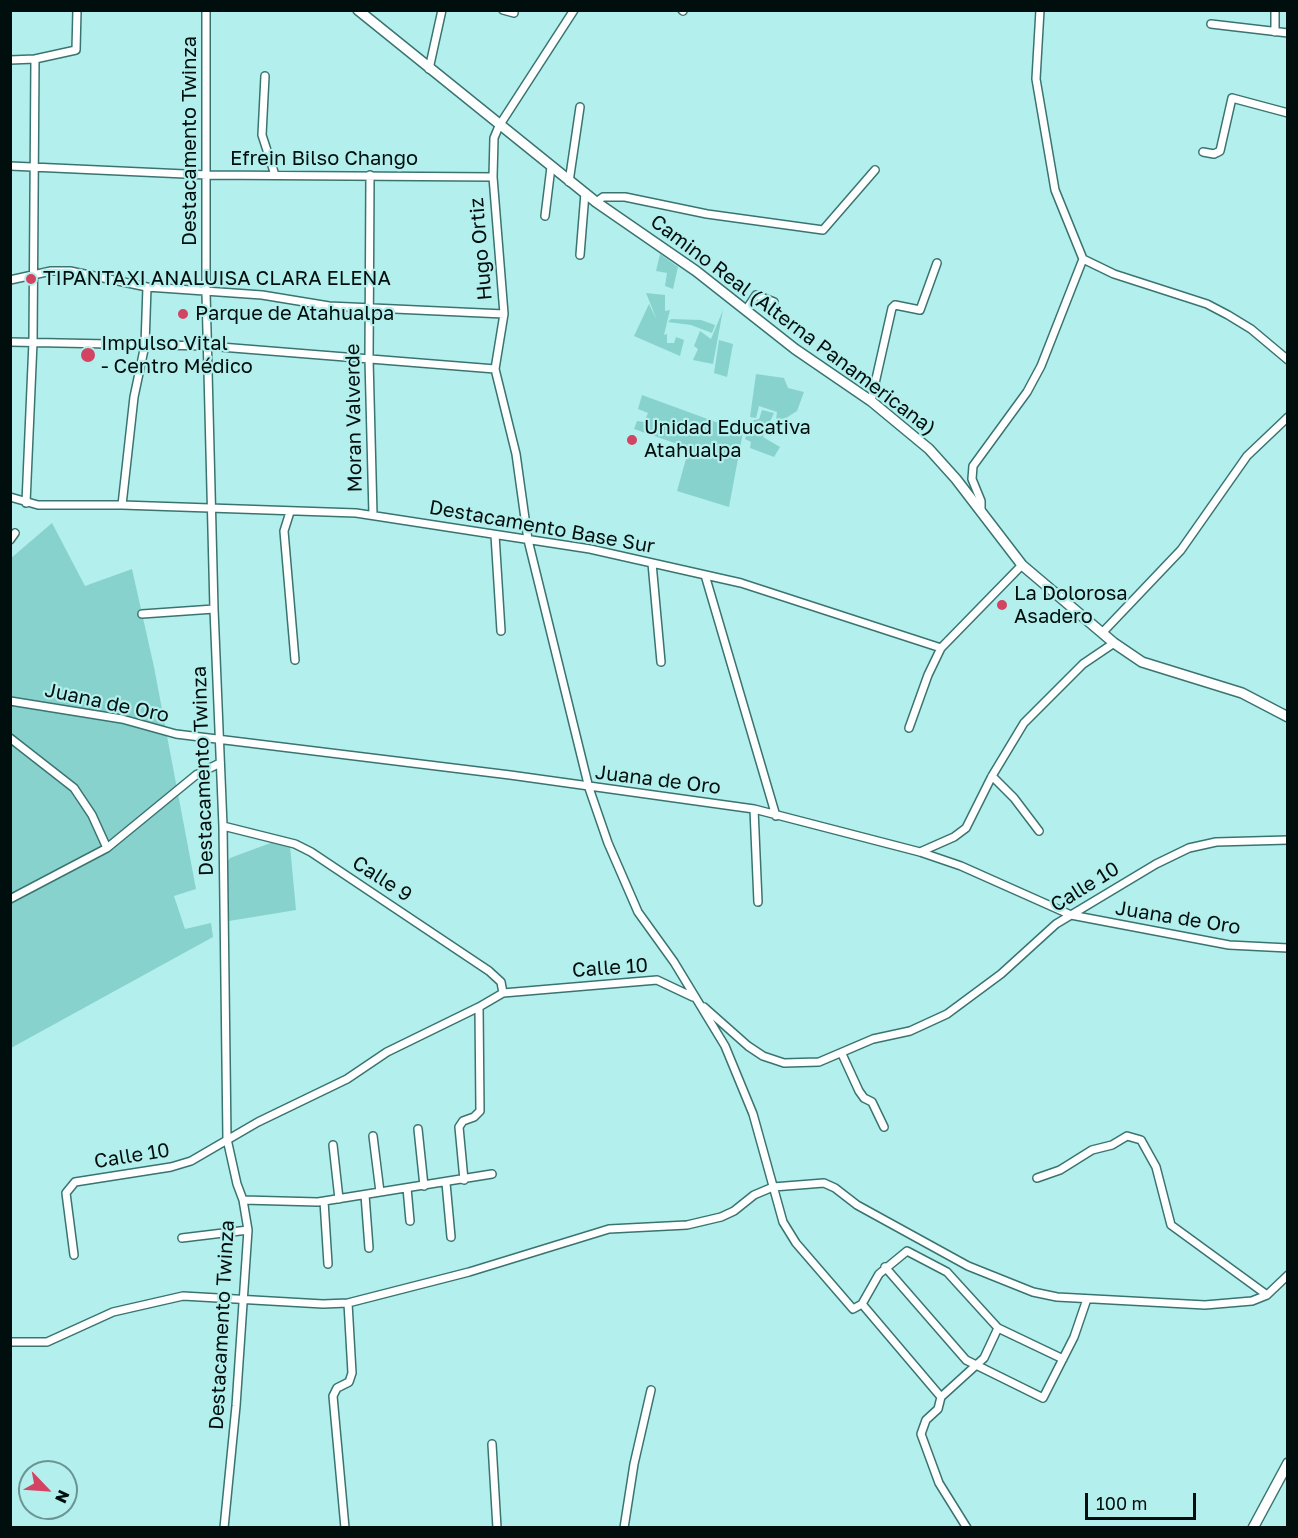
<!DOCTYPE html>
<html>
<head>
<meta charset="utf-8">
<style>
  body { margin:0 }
  #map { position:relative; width:1298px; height:1538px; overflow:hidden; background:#b3efec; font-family:"Golos Text",sans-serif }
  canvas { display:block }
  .frame { position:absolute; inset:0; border:12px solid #000f0e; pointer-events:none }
  .north { position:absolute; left:18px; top:1460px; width:60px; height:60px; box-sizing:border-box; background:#b3efec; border:2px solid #6b9593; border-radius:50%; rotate:115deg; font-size:16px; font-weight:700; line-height:24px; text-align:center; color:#000f0e }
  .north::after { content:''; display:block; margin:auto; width:21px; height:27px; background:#d34362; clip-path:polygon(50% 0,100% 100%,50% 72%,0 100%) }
  .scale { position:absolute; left:1085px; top:1493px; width:111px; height:27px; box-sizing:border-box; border:3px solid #000f0e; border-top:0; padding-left:8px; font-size:18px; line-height:21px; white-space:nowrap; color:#000f0e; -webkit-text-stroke:4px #b3efec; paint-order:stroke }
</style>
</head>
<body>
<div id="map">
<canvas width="1298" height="1538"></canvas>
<div class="frame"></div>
<div class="north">N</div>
<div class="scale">100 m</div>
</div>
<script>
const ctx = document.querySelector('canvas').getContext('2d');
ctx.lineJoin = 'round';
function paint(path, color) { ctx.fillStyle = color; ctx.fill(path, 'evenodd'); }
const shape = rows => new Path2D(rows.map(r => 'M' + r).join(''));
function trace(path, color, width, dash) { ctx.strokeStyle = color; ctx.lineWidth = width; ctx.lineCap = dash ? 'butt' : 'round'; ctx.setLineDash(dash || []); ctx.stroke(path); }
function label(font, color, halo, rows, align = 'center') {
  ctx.font = font + ' "Golos Text",sans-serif'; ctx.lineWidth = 4.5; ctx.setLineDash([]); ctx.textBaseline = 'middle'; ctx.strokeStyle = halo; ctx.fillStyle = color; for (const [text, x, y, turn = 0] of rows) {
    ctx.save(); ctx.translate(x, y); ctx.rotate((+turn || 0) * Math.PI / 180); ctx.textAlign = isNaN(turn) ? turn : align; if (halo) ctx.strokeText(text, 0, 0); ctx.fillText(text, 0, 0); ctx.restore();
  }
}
paint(shape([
  [660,254,678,267,673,289,665,286,667,273,656,271],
  [646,293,665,295,665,311,670,310,664,335,667,334,667,343,674,343,676,337,684,340,680,356,634,336,649,304,657,320],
  [723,310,713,364,693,360,698,349,694,346,700,331,711,339],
  [671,319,701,320,715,325,712,333,691,325,668,322],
  [719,340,733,344,727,377,714,373],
  [756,374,784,378,788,388,804,392,797,411,786,418,776,420,777,412,759,406,756,418,750,417],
  [642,395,743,432,729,507,677,491,689,448,634,429,637,421,644,422,648,413,638,409],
  [762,410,774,413,763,437,780,447,774,457,750,448,751,442,745,439,751,421,759,419],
  [52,523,85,586,132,569,154,667,196,889,174,896,185,929,211,923,213,937,11,1048,10,559],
  [276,841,290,846,296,910,229,921,226,864,230,858]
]), '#88d2ce');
const street = shape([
  [206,10,206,292,214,609,223,826,227,1139,237,1184,243,1200,248,1230,236,1406,224,1528],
  [503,10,514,13],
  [574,10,499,126,494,138,493,177,504,314,495,369,516,454,528,540,589,788,608,843,638,912,674,962,725,1046,753,1114,783,1222,796,1243,853,1309,862,1304,879,1274,907,1251,947,1272,998,1328,1063,1359],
  [682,10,683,11],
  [1275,10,1275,32],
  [1211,24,1288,33],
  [10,60,35,59],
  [429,69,442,10],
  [265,76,262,135,275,175],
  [1203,152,1214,154,1220,151,1232,98,1288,113],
  [10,166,207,175,493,177],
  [370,175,369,359,373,515],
  [569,182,580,107],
  [596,202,603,197,625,197,707,214,823,230,875,170],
  [545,216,551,167],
  [580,255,585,193],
  [1083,259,1114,274,1207,304,1228,315,1251,329,1288,360],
  [10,280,51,271,70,271,147,287,262,295,329,306,504,314],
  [746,310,756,295,774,302],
  [10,342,208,346,495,369],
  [871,401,892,308,895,305,920,310,937,263],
  [10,497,38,505,122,505,356,513,590,549,741,583,941,648,1022,565],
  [26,503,33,342,35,59,76,50,77,10],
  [122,505,134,397,145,345,147,287],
  [290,512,284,531,295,660],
  [981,512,981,501,972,479,973,466,1027,392,1041,366,1083,259,1055,190,1036,79,1040,10],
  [495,535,501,631],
  [10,540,15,533],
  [652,563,661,662],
  [705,575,776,816],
  [142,614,214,609],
  [1102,633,1181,550,1247,456,1288,417],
  [10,701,122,719,176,734,510,775,754,809,920,852,961,866,1071,915,1229,945,1288,948],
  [909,728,928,675,941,648],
  [10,738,74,788,92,815,107,848],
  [992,776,1014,798,1039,831],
  [754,809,758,902],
  [223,826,295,844,311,852,489,971,501,982,503,993],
  [920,852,954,837,966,828,992,776,1024,723,1083,664,1114,643],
  [10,899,107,848,196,775,220,763],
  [704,1007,748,1046,763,1056,784,1063,819,1062,873,1039,910,1031,947,1014,1001,974,1056,924,1156,864,1189,848,1216,842,1288,840],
  [842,1054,859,1091,864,1098,872,1102,884,1127],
  [418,1129,424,1186],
  [373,1136,380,1192],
  [333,1145,339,1199],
  [1037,1178,1060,1170,1092,1150,1112,1145,1127,1136,1141,1140,1156,1167,1171,1225,1267,1295],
  [464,1180,459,1127,463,1121,474,1117,480,1111,479,1007],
  [446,1183,451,1237],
  [407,1188,410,1221],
  [365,1195,369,1248],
  [243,1200,318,1202,492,1174],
  [324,1201,328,1264],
  [182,1238,248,1230],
  [74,1255,66,1193,75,1182,171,1167,191,1161,258,1122,347,1079,387,1052,479,1007,503,993,657,980,693,997],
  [885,1267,966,1360,1043,1398,1074,1337,1087,1299],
  [862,1304,941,1397,938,1409,926,1420,921,1434,939,1483,967,1528],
  [10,1342,47,1342,113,1312,183,1296,323,1304,348,1303,469,1272,609,1229,687,1225,721,1217,734,1211,754,1195,773,1187,824,1183,835,1188,857,1205,968,1266,1033,1292,1057,1297,1205,1305,1252,1301,1267,1295,1288,1275],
  [941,1397,984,1358,998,1328],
  [492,1444,497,1528],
  [345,1528,333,1396,337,1388,349,1382,352,1373,348,1303],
  [624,1528,634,1464,651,1390]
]);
const secondary = shape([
  [358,10,596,202,696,271,795,349,871,401,929,449,956,479,1022,565,1114,643,1142,662,1242,693,1288,717],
  [1253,1528,1288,1463]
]);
trace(street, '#3a7471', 10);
trace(secondary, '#3a7471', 12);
trace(street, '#fff', 7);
trace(secondary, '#fff', 9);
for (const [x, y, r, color] of [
  [31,279,6,"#d34362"],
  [183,314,6,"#d34362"],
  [88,355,8,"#d34362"],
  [632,440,6,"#d34362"],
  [1002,605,6,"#d34362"]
]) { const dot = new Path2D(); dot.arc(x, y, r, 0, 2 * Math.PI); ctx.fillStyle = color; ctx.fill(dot); trace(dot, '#b3efec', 2); }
label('20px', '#000f0e', '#b3efec', [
  ["Destacamento Twinza",190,141,-90],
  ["Efrein Bilso Chango",324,159],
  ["Hugo Ortiz",481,249,-95],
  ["Camino Real (Alterna Panamericana)",793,325,37],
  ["Moran Valverde",354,418,-91],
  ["Destacamento Base Sur",542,527,10],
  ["Juana de Oro",107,703,12],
  ["Destacamento Twinza",203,771,-92],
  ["Juana de Oro",658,780,7],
  ["Calle 9",382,879,33],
  ["Calle 10",1085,887,-32],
  ["Juana de Oro",1178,918,9],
  ["Calle 10",610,968,-4],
  ["Calle 10",132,1156,-9],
  ["Destacamento Twinza",222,1325,-87]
]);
label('20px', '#000f0e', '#b3efec', [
  ["TIPANTAXI ANALUISA CLARA ELENA",43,279],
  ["Parque de Atahualpa",195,314],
  ["Impulso Vital",101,344],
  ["- Centro Médico",101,367],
  ["Unidad Educativa",644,428],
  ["Atahualpa",644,451],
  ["La Dolorosa",1014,594],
  ["Asadero",1014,617]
], 'left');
</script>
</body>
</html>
